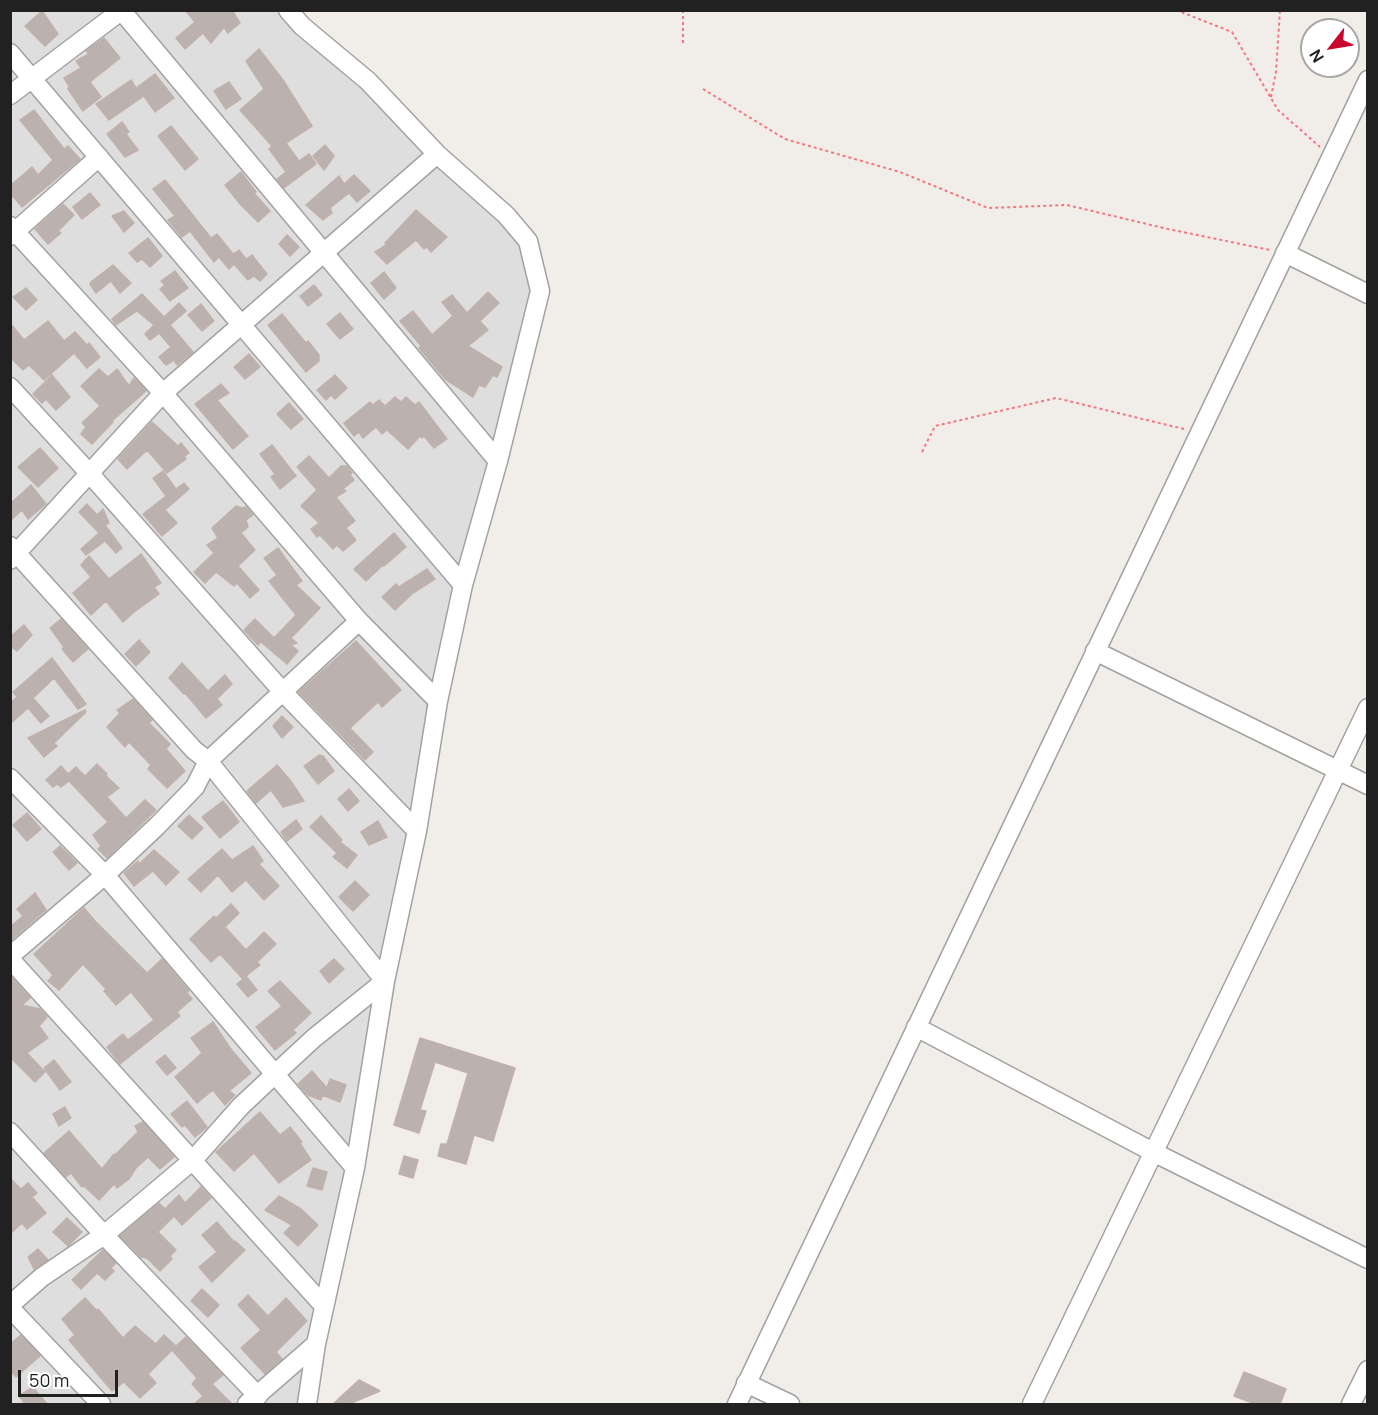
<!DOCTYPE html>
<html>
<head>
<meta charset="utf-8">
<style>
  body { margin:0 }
  #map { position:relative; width:1378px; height:1415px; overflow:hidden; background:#f1ede8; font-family:Manrope,sans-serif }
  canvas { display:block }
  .frame { position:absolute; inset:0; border:12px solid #212121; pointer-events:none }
  .north { position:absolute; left:1300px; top:18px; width:60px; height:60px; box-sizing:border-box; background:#fff; border:2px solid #a6a6a6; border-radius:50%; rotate:239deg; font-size:16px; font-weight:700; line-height:24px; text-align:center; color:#212121 }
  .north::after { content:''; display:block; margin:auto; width:21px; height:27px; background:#ca082c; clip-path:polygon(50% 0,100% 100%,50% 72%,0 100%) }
  .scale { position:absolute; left:18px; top:1370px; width:100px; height:27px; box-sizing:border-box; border:3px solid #212121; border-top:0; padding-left:8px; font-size:18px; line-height:21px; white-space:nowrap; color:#212121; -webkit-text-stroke:4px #fff; paint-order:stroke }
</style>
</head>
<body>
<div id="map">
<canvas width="1378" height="1415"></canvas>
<div class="frame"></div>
<div class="north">N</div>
<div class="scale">50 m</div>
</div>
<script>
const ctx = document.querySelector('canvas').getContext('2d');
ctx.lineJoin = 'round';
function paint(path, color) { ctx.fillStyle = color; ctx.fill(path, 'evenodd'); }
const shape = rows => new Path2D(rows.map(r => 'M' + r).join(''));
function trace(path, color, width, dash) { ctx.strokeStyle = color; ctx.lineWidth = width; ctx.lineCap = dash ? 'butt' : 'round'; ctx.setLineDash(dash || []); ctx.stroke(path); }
paint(shape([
  [10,11,288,11,528,241,545,290,465,586,383,1056,355,1168,314,1404,11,1404]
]), '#dfdede');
const building = shape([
  [185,10,232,10,240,23,228,33,224,27,211,43,203,33,185,49,176,38,195,22,185,10],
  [42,11,58,34,45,46,25,26,42,11],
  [104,38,120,58,90,82,101,97,83,111,68,89,69,86,64,78,81,68,76,61,89,54,86,51,104,38],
  [259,49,283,80,312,126,286,143,299,161,309,154,316,164,284,188,277,179,286,172,269,149,272,146,240,110,264,89,246,61,259,49],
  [155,74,174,98,155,112,144,96,109,120,96,104,131,80,136,88,155,74],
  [229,82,241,99,226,109,214,91,229,82],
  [34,110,64,149,68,146,80,159,22,207,10,193,10,186,32,167,38,175,53,160,20,120,34,110],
  [122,122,129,132,126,134,138,150,125,157,107,134,122,122],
  [171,126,198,159,185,170,158,136,171,126],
  [325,145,334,156,324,170,313,156,325,145],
  [241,172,256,192,254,193,270,211,258,222,240,204,225,185,241,172],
  [354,175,370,191,357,202,349,193,330,208,332,213,323,220,306,205,339,176,344,184,354,175],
  [165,180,211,238,217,234,233,254,239,250,246,259,252,255,267,274,260,281,254,276,248,280,234,264,229,269,219,257,214,262,190,231,182,237,168,220,175,216,153,189,165,180],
  [90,193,100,205,82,219,73,207,90,193],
  [63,204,74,215,58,231,61,233,48,244,35,229,63,204],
  [416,210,447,237,431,252,427,247,424,249,416,240,387,264,375,252,387,244,385,243,416,210],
  [124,211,134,223,124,232,112,216,124,211],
  [287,235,299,247,290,256,279,244,287,235],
  [148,238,162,256,150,267,142,259,137,262,129,253,148,238],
  [113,265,131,283,120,293,111,281,96,293,90,284,91,282,113,265],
  [175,271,188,288,170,301,160,289,165,285,161,281,175,271],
  [384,272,396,288,384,299,371,283,384,272],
  [314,285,322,295,308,306,300,296,314,285],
  [26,288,37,300,26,310,13,297,26,288],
  [488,292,499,303,480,321,488,330,468,346,502,367,497,377,493,375,485,387,479,385,473,397,445,379,419,348,421,346,400,321,413,311,432,335,453,316,442,302,452,295,467,313,488,292],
  [142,294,164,317,179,303,186,311,170,325,193,352,177,365,174,360,166,365,159,357,171,347,160,334,161,332,150,340,145,334,154,325,137,311,116,325,112,319,142,294],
  [201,304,214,321,202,331,188,315,201,304],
  [340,313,353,329,340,339,327,324,340,313],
  [282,314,306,343,308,341,319,355,319,361,306,372,268,325,282,314],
  [48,321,64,341,75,332,87,345,89,343,100,357,87,368,74,353,44,380,29,365,23,370,10,357,10,323,24,340,48,321],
  [249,354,260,367,245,379,234,367,249,354],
  [99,369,108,377,117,369,129,386,134,378,146,391,112,421,113,422,92,444,81,434,86,427,82,423,100,406,81,386,99,369],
  [52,375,70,397,56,410,46,399,42,403,33,394,52,375],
  [335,375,347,388,335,399,331,395,326,400,317,390,335,375],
  [221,384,229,393,217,400,248,436,233,449,195,404,221,384],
  [395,397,401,402,406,397,415,405,419,402,447,439,434,448,424,436,422,438,420,436,408,449,387,430,382,434,376,427,363,438,359,432,354,436,344,423,370,402,373,405,379,400,385,406,395,397],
  [289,403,303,419,291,429,277,414,289,403],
  [152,422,178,446,181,443,189,453,184,456,186,459,167,473,147,450,127,469,118,459,152,422],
  [272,445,296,476,280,489,271,477,275,474,260,454,272,445],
  [40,448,58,468,38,487,18,467,40,448],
  [309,456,329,478,341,466,347,466,352,473,350,475,354,480,343,489,346,491,336,497,355,521,346,528,356,540,343,551,337,545,333,549,320,535,317,537,311,529,319,523,301,506,317,490,297,467,309,456],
  [163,471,176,489,184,483,189,489,165,510,177,523,162,536,143,514,166,496,153,478,163,471],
  [31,485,46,504,28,519,22,510,10,521,10,504,31,485],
  [87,504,97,515,103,509,109,523,105,525,122,548,116,553,105,541,86,555,81,549,99,533,79,512,87,504],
  [236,506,242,508,246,507,253,515,246,520,248,527,241,533,255,550,238,566,259,590,250,598,237,583,234,586,216,572,205,583,194,572,214,553,207,545,218,538,212,528,236,506],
  [394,533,406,547,384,566,383,565,366,581,354,569,394,533],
  [278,548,302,581,296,585,320,608,291,638,297,643,291,645,298,651,287,664,261,642,258,645,244,630,255,619,274,638,296,615,269,581,277,575,264,558,278,548],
  [141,554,161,583,154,587,159,594,134,612,123,622,106,601,91,615,73,593,91,577,81,565,89,556,109,579,141,554],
  [427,569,435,579,413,593,395,610,382,597,396,584,399,587,427,569],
  [61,619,88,649,73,662,62,649,64,647,50,628,61,619],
  [24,625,32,635,17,651,10,646,10,637,24,625],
  [139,640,150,652,136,666,125,654,139,640],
  [356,641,401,690,382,707,378,702,350,728,373,752,365,760,299,692,356,641],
  [52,658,86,704,78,709,54,678,33,698,49,716,41,723,28,708,10,724,10,703,17,697,13,692,52,658],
  [182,663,208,691,225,675,232,684,217,699,222,705,206,718,185,693,184,694,169,678,182,663],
  [133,699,152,720,149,723,170,744,166,749,185,771,167,788,148,769,151,765,129,742,125,747,107,727,120,713,117,710,133,699],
  [85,710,86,712,54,743,57,746,44,757,28,738,85,710],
  [282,716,293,727,282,738,273,726,282,716],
  [319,755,323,756,334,771,318,784,304,766,319,755],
  [97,764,107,774,105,775,119,788,107,797,126,818,145,800,156,810,107,858,98,849,101,846,93,835,108,822,69,781,61,787,57,784,53,787,46,780,61,766,68,774,76,767,85,776,97,764],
  [277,765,290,780,304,801,283,807,271,790,256,803,247,791,277,765],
  [349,789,359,801,348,811,338,799,349,789],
  [223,801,239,822,220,838,202,817,223,801],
  [27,813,41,829,27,841,13,825,27,813],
  [189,815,203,828,192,839,178,826,189,815],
  [321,816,342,840,340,842,357,855,347,868,333,857,337,853,310,827,321,816],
  [296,820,302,829,287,841,281,832,296,820],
  [378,821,387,837,369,845,361,832,378,821],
  [60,846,77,863,69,870,53,852,60,846],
  [253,846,263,861,259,864,279,886,264,900,246,880,232,892,218,875,201,892,188,879,222,849,232,860,253,846],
  [154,850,179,872,166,885,153,871,134,886,124,873,138,861,139,864,154,850],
  [355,881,369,895,353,911,339,897,355,881],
  [35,893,46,910,10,941,10,927,23,916,17,909,35,893],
  [231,904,239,913,225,927,246,950,264,932,276,944,257,962,260,965,246,976,257,990,248,997,237,984,243,979,220,954,211,962,190,939,214,916,216,918,231,904],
  [84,908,95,921,147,973,162,959,189,991,187,993,192,999,177,1012,180,1016,120,1064,107,1047,123,1034,128,1040,154,1020,131,992,116,1005,104,991,106,989,83,964,59,990,48,981,53,975,34,954,84,908],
  [334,959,344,969,329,983,320,971,334,959],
  [10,976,30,998,22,1005,40,1009,47,1017,39,1026,48,1038,27,1053,45,1072,35,1082,10,1057,10,976],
  [280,981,311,1013,293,1030,296,1033,275,1050,256,1027,282,1006,268,991,280,981],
  [213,1022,230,1048,251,1073,229,1091,235,1095,225,1105,213,1090,197,1103,175,1077,202,1053,191,1038,213,1022],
  [420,1038,515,1068,493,1141,474,1135,466,1164,438,1156,441,1144,447,1144,468,1073,435,1062,420,1110,426,1111,419,1133,394,1125,420,1038],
  [165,1055,176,1068,167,1075,156,1062,165,1055],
  [54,1060,71,1082,60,1090,44,1068,54,1060],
  [312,1071,327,1088,330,1079,346,1085,340,1102,322,1095,321,1100,308,1095,298,1084,312,1071],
  [187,1101,207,1127,195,1137,185,1125,182,1127,171,1114,187,1101],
  [65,1107,71,1118,59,1126,53,1114,65,1107],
  [260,1112,280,1135,290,1127,302,1142,300,1143,311,1160,279,1183,254,1153,234,1171,216,1152,260,1112],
  [143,1122,174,1157,160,1169,148,1157,136,1168,129,1179,117,1188,114,1184,99,1200,84,1186,82,1187,71,1173,66,1177,44,1153,69,1131,102,1169,114,1154,115,1155,138,1132,135,1126,143,1122],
  [404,1156,418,1160,413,1178,399,1174,404,1156],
  [313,1168,327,1172,322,1190,307,1186,313,1168],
  [10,1178,21,1189,28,1183,37,1193,32,1197,46,1213,27,1229,22,1223,10,1234,10,1178],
  [201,1187,211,1198,182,1225,174,1216,158,1232,176,1250,170,1256,172,1259,160,1271,147,1258,141,1257,120,1236,159,1203,165,1209,179,1195,185,1203,201,1187],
  [279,1196,301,1209,318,1225,298,1246,284,1233,292,1225,265,1210,279,1196],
  [67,1218,82,1232,68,1246,53,1232,67,1218],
  [217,1222,234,1242,235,1241,245,1250,212,1282,199,1267,217,1252,202,1235,217,1222],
  [38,1249,48,1260,34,1269,28,1257,38,1249],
  [103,1250,116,1263,111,1268,114,1271,105,1280,97,1273,81,1289,72,1280,103,1250],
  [202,1289,219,1305,208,1317,191,1301,202,1289],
  [248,1295,268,1316,286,1298,307,1321,276,1352,282,1359,265,1374,241,1348,261,1330,238,1305,248,1295],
  [85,1298,97,1311,98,1309,123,1338,135,1326,156,1344,164,1335,176,1346,186,1337,223,1375,212,1384,232,1404,194,1404,203,1396,192,1384,197,1378,172,1350,148,1374,156,1383,140,1398,124,1382,112,1391,69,1340,75,1335,62,1319,85,1298],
  [21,1335,40,1356,16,1377,10,1370,10,1344,21,1335],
  [1244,1372,1286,1389,1280,1404,1255,1404,1234,1396,1244,1372],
  [359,1380,380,1391,349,1404,333,1404,359,1380],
  [33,1387,37,1392,47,1404,25,1404,19,1396,33,1387]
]);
paint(building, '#bbb1ae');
trace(building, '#c2b1ab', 1.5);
const minor = shape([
  [121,10,498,461],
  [288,10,302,26,368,81,437,154,506,215,528,241,540,291,498,461,463,585,438,701,417,831,385,981,355,1168,316,1344,307,1404],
  [10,53,463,585],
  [10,95,122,10],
  [10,226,163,393,359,621,438,701],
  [10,236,99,157],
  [1285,253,1368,294],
  [10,387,90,474,283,692,417,831],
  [10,546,194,750,208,761,385,981,314,1038,274,1075,241,1106,193,1160,104,1235,42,1277,10,1305],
  [10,560,163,393,437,154],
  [1095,651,1368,785],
  [10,778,105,875,355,1168],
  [10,956,105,875,157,826,195,787,208,761,359,621],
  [10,959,324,1306],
  [916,1027,1153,1152,1368,1259],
  [10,1132,104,1235,258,1396],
  [10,1308,101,1404],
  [746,1383,790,1404],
  [247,1404,316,1344],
  [737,1404,1368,80],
  [1032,1404,1368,708],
  [1351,1404,1368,1370]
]);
trace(minor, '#a2a2a2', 21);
trace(shape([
  [1176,10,1232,32,1278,110,1320,147],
  [683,43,683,10],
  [703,89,785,139,900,172,988,208,1067,205,1168,229,1270,250],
  [1271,97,1276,72,1280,10],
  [922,452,935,426,1056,398,1184,429]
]), '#f57680', 2, [3, 3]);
trace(minor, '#fff', 18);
</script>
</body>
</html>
